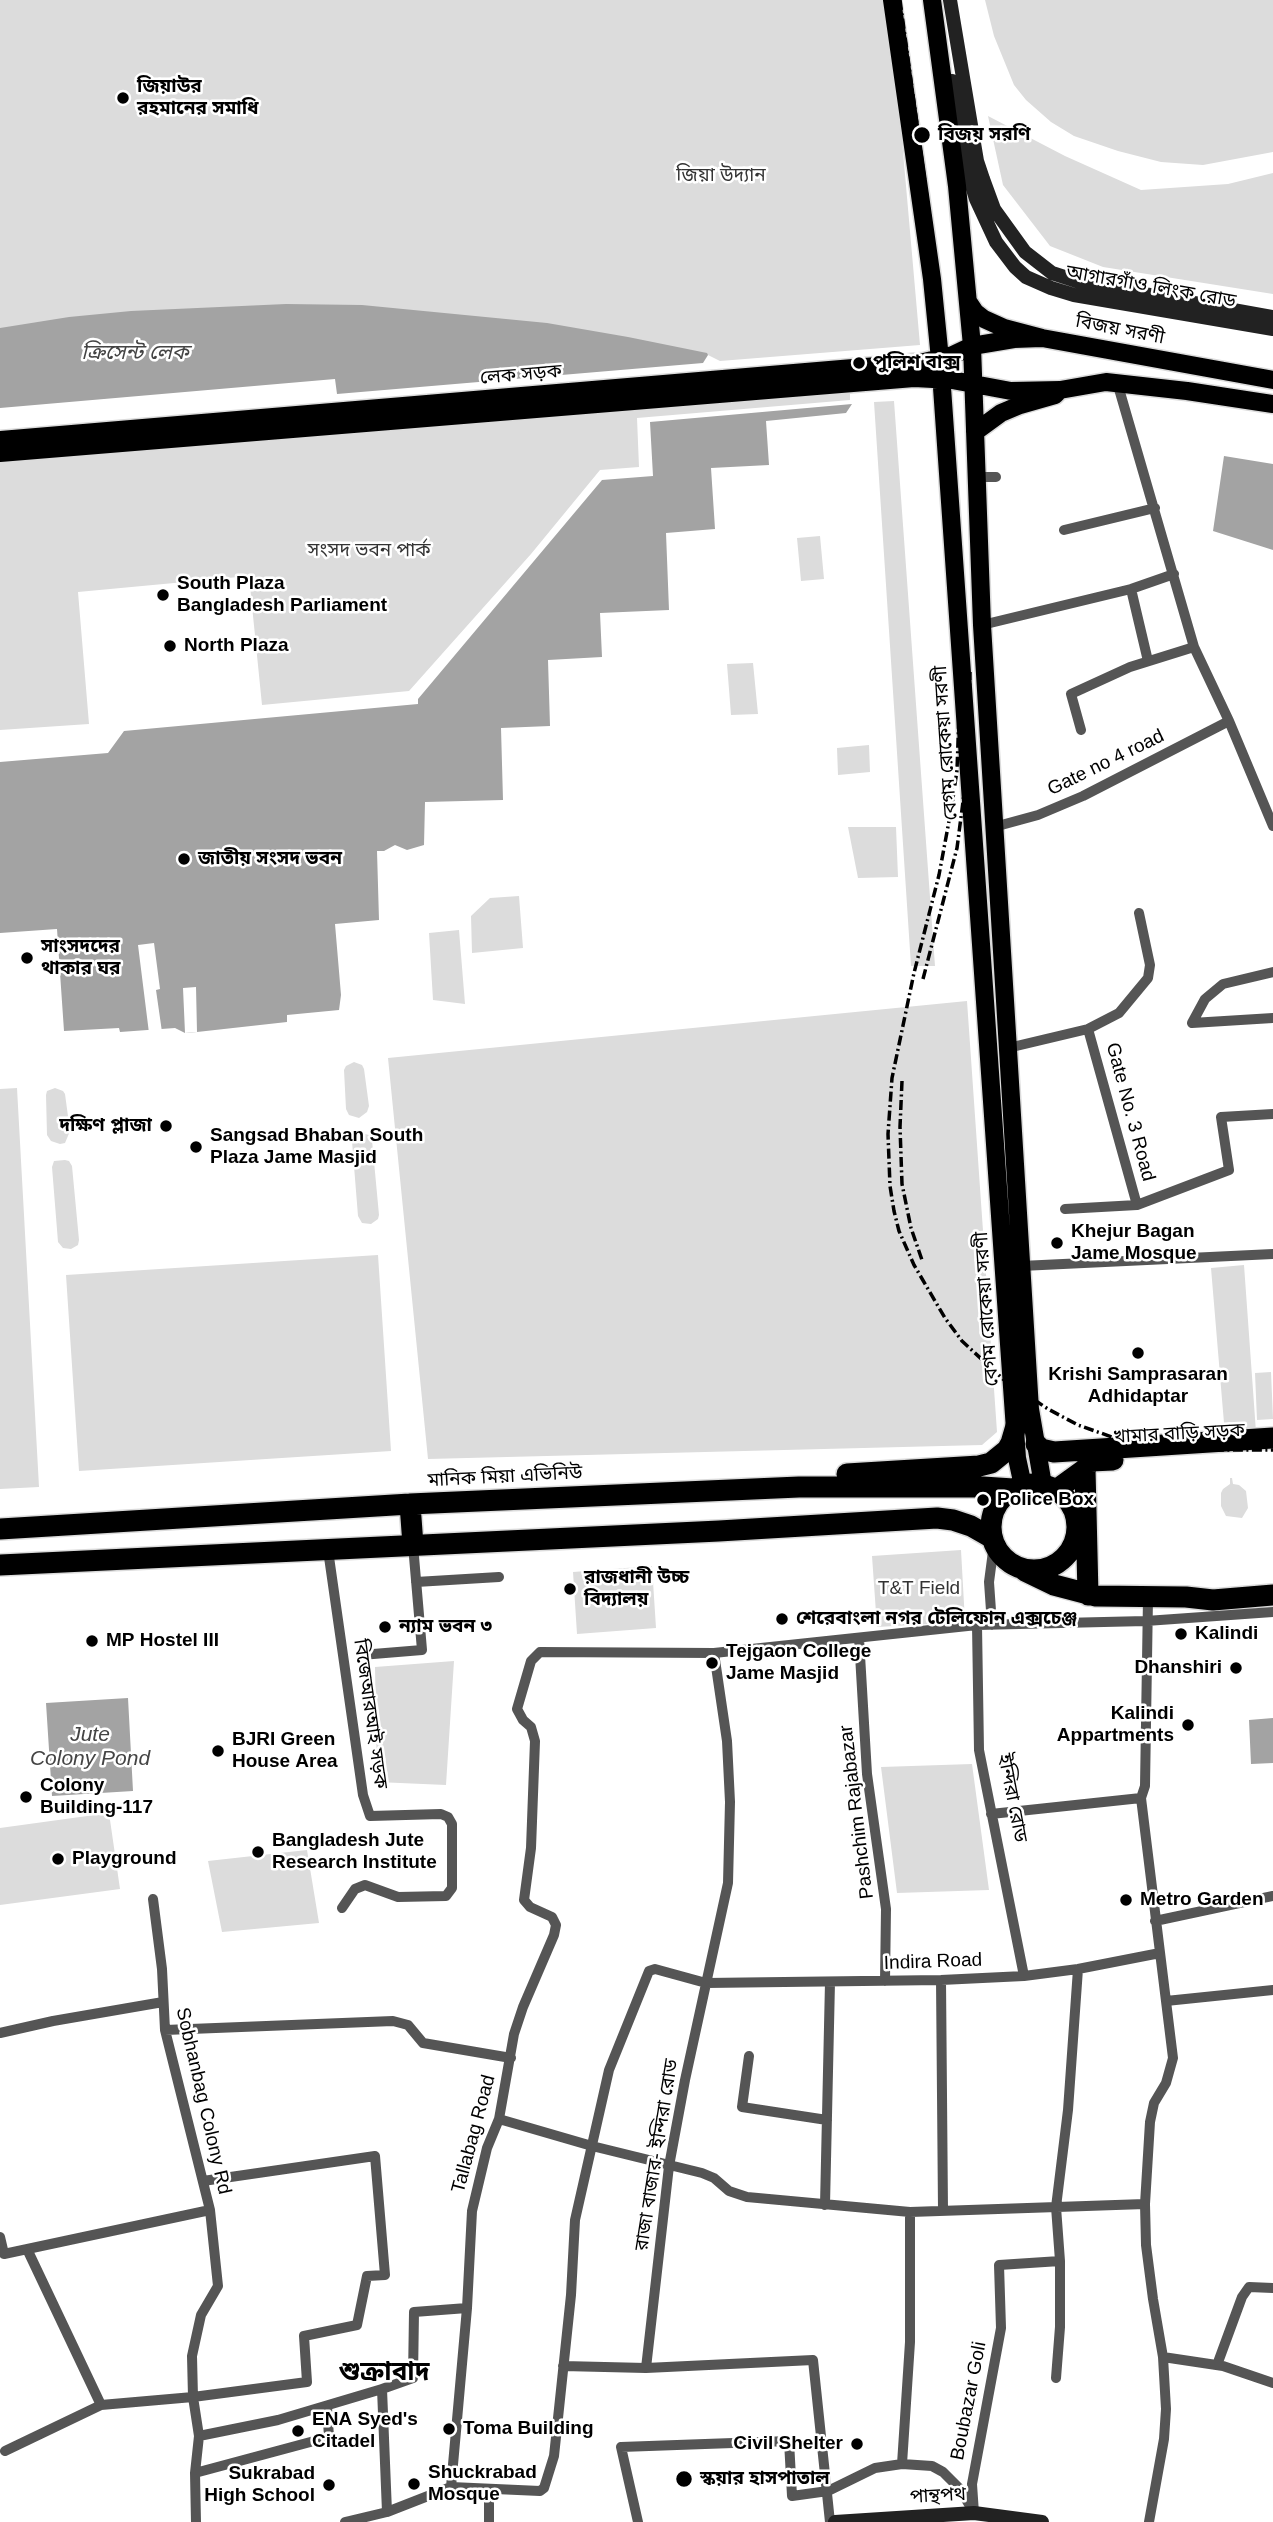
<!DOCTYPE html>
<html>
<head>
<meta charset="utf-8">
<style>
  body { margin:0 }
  canvas { display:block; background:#fff }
</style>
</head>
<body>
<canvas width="1273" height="2522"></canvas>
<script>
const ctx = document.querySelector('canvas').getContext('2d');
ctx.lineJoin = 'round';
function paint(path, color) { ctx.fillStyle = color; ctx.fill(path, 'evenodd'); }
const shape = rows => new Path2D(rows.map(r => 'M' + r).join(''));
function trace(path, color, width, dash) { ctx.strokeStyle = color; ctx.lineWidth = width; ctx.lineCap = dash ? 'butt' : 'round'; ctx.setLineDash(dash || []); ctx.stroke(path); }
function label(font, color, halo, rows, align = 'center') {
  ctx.font = font + ' Helvetica,"Noto Sans Bengali",sans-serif'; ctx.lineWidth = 5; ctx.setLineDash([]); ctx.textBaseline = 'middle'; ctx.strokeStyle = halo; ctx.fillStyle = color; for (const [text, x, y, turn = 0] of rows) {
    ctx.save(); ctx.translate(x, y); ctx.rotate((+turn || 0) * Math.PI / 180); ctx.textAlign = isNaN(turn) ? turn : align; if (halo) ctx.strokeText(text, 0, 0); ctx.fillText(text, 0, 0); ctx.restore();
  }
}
paint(shape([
  [0,0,887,0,898,95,920,345,720,361,702,352,0,328],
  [985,0,1273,0,1273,152,1203,165,1161,162,1118,151,1074,136,1051,122,1026,100,1014,85,994,36],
  [988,116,1065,156,1141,190,1228,184,1273,173,1273,294,1103,267,1050,246,1003,185],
  [850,391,850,400,637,418,639,467,600,470,531,554,409,691,262,705,249,576,78,592,89,724,0,730,0,457],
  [894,401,935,966,911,966,874,402],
  [820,536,824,579,801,581,797,538],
  [753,663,758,714,731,715,727,664],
  [869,745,870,772,838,775,837,748],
  [848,827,896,827,898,877,858,878],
  [519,896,523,948,472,953,471,916,490,898],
  [459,930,465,1004,433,1000,429,933],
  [967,1001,997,1432,982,1445,428,1459,388,1058],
  [354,1062,362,1065,364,1069,369,1106,367,1112,359,1118,349,1115,346,1109,344,1070,346,1066],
  [17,1088,39,1487,0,1489,0,1089],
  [55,1088,63,1091,65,1094,70,1131,65,1143,60,1144,51,1141,47,1135,46,1095,47,1091],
  [365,1134,369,1135,372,1140,379,1215,378,1219,371,1224,362,1223,358,1216,352,1141,354,1136],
  [65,1160,69,1161,72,1166,79,1240,78,1245,71,1249,63,1248,58,1242,52,1167,54,1161],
  [378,1255,391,1451,79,1471,66,1275],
  [1244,1265,1256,1432,1225,1435,1211,1268],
  [1271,1372,1273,1419,1257,1420,1255,1373],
  [1230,1478,1232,1478,1233,1484,1239,1485,1246,1491,1248,1508,1242,1518,1226,1516,1221,1506,1221,1493,1223,1489,1230,1484],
  [961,1550,965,1622,877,1627,872,1556],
  [652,1566,656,1628,577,1634,573,1572],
  [454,1661,446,1785,377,1782,375,1667],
  [972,1764,989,1890,897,1893,881,1767],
  [109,1813,120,1889,0,1905,0,1828],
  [307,1850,319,1923,222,1932,208,1861]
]), '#dcdcdc');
paint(shape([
  [286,304,362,305,547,323,628,337,707,353,708,355,703,363,337,394,335,379,0,408,0,328,69,317,131,311],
  [852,404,846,413,766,421,769,465,711,468,715,529,666,533,669,610,600,613,602,657,548,660,550,726,501,728,503,800,425,802,424,845,407,850,395,845,384,851,377,851,379,920,335,924,341,995,339,1010,287,1015,287,1022,197,1032,185,1033,175,1028,120,1032,119,1028,64,1031,57,929,0,933,0,762,108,753,124,731,418,704,418,699,602,480,653,476,650,422],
  [1224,456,1273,464,1273,550,1213,531],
  [128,1698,133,1791,52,1796,46,1703],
  [1273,1718,1273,1763,1251,1764,1249,1720]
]), '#a3a3a3');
paint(shape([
  [154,943,160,989,156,990,162,1032,149,1033,138,945],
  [196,987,197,1032,185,1033,183,988]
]), '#fff');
const primary = shape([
  [892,0,932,279,940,359,1017,1458,1023,1486],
  [932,0,957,186,972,346,982,625,1030,1409,1043,1485],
  [969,303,975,312,984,319,1004,328,1042,338,1273,380],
  [975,432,1001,413,1020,405,1055,395,1060,390,1106,382,1187,391,1273,404],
  [0,440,924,362,953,355,972,346,1014,339,1042,338],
  [0,453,914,378,952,380,1011,391,1060,390]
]);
const highway = shape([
  [1036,1444,1041,1449,1054,1452,1273,1438],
  [1085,1469,1088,1595],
  [847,1474,979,1466,991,1463,1007,1450,1011,1443,1016,1426],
  '991 1527a43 43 0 1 1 86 0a43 43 0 1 1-86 0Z',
  [1056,1490,1085,1469,1091,1461,1113,1460],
  [410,1504,413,1545],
  [0,1529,410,1504,799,1487,983,1487,1013,1489],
  [0,1565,719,1531,937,1518,953,1520,971,1526,992,1538],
  [1025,1571,1054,1585,1096,1596,1186,1597,1213,1600,1273,1595]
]);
trace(primary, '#dbdbdb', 21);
trace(highway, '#dbdbdb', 24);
trace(shape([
  [1117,382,1194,647,1229,721,1273,826],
  [978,477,996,477],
  [1064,530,1155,508],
  [1131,589,1148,661],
  [982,625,1131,589,1174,574],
  [1081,730,1071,694,1130,667,1194,647],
  [994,827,1038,815,1083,796,1229,721],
  [1273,972,1223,984,1205,999,1192,1023,1273,1018],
  [1088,1029,1119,1013,1148,978,1150,965,1139,913],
  [1008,1048,1088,1029,1137,1205],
  [1065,1209,1137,1205,1229,1170,1221,1117,1273,1114],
  [1021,1266,1273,1254],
  [328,1550,363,1795,370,1816,441,1814,448,1817,452,1824,452,1888,446,1896,398,1897,365,1885,355,1889,342,1908],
  [416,1582,499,1577],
  [1148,1598,1145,1786,1141,1798,1173,2058,1166,2083,1154,2103,1150,2122,1145,2204,1146,2245,1153,2299,1163,2357,1166,2409,1164,2439,1149,2522],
  [977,1625,979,1750,1024,1976],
  [992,1625,989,1582,994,1544],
  [859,1638,867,1774,886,1909,885,1981],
  [361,1655,422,1650,413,1545],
  [991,1814,1141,1798],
  [1155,1921,1273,1896],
  [941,1980,943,2210],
  [1166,2001,1273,1990],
  [165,2030,393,2021,408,2025,423,2043,511,2058],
  [0,2033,53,2021,163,2002],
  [749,2056,742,2107,827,2120],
  [499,2119,592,2146,702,2173,714,2178,729,2191,747,2197,910,2212,1145,2204],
  [825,2205,830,1982],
  [0,2237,4,2254,210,2210,165,2030,162,1969,153,1899],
  [27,2249,101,2405,193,2397,307,2382,304,2336,357,2325,367,2276,385,2275,375,2156,203,2181],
  [1163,2357,1223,2366,1273,2383],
  [1217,2365,1242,2297,1249,2287,1273,2288],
  [563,2366,646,2368],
  [1056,2378,1060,2327,1060,2261,1056,2207,1068,2110,1078,1969],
  [382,2389,413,2378,414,2312,467,2308],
  [199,2436,278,2420,382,2389,387,2512],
  [5,2451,101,2405],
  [902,2464,910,2342,910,2212],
  [195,2473,329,2437,327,2406],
  [451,2487,467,2308,472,2211,487,2148,499,2119,514,2034,523,2007,554,1935,556,1925,552,1917,530,1907,524,1900,531,1848,535,1741,531,1727,523,1720,517,1709,531,1661,540,1652,714,1653],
  [196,2522,195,2473,199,2436,193,2397,192,2356,201,2315,218,2286,210,2210],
  [345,2522,387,2512,451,2487,540,2491,544,2488,554,2456,571,2295,575,2220,609,2070,649,1971,655,1969,706,1983,941,1980,1024,1976,1078,1969,1160,1953],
  [489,2522,489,2489],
  [638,2522,621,2447,789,2441,792,2496,828,2491,875,2468,902,2464,932,2466,943,2472,960,2489,974,2513,972,2484,1001,2328,999,2265,1060,2261],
  [830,2522,813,2360,646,2368,669,2166,685,2080,728,1883,730,1802,727,1741,714,1653,977,1625,1146,1621,1273,1612]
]), '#555', 10);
trace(shape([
  [950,0,977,161,983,179,994,209,1025,252,1052,273,1083,283,1273,317],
  [952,81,962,153,976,199,996,242,1015,267,1026,277,1051,288,1074,295,1273,329],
  [835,2522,974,2513,1042,2522]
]), '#222', 14);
trace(primary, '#000', 18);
trace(highway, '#000', 21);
trace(shape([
  [900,0,936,263,960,623,960,688,957,770,952,805,939,875,914,973,892,1078,888,1134,890,1186,894,1211,899,1231,914,1265,945,1318,962,1341,1003,1379,1048,1409,1078,1425,1129,1443,1179,1450,1273,1450],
  [923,979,957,848,967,771,970,672],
  [902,1081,900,1127,902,1184,911,1228,922,1260]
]), '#000', 3.5, [10, 3.5, 2, 3.5]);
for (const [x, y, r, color] of [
  [123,98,7,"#000"],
  [922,135,9,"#000"],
  [859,363,7,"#000"],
  [163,595,7,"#000"],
  [170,646,7,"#000"],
  [184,859,7,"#000"],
  [27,958,7,"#000"],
  [166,1126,7,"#000"],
  [196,1147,7,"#000"],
  [1057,1243,7,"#000"],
  [1138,1353,7,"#000"],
  [983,1500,7,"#000"],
  [570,1589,7,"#000"],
  [782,1619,7,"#000"],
  [385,1627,7,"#000"],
  [1181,1634,7,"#000"],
  [92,1641,7,"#000"],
  [712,1663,7,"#000"],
  [1236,1668,7,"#000"],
  [1188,1725,7,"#000"],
  [218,1751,7,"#000"],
  [26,1797,7,"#000"],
  [258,1852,7,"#000"],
  [58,1859,7,"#000"],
  [1126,1900,7,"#000"],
  [449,2429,7,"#000"],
  [298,2431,7,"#000"],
  [857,2444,7,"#000"],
  [684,2479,9,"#000"],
  [414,2484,7,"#000"],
  [329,2485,7,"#000"]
]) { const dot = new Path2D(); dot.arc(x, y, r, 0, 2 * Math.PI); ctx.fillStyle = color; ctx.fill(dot); trace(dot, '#fff', 2.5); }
label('bold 19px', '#000', '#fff', [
  ["জিয়াউর",137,87],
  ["রহমানের সমাধি",137,109],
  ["বিজয় সরণি",938,135],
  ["পুলিশ বাক্স",873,363],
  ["South Plaza",177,584],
  ["Bangladesh Parliament",177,606],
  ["North Plaza",184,646],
  ["জাতীয় সংসদ ভবন",198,859],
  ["সাংসদদের",41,947],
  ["থাকার ঘর",41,969],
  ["দক্ষিণ প্লাজা",152,1126,"right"],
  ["Sangsad Bhaban South",210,1136],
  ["Plaza Jame Masjid",210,1158],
  ["Khejur Bagan",1071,1232],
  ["Jame Mosque",1071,1254],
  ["Krishi Samprasaran",1138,1375,"center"],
  ["Adhidaptar",1138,1397,"center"],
  ["Police Box",997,1500],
  ["রাজধানী উচ্চ",584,1578],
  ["বিদ্যালয়",584,1600],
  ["শেরেবাংলা নগর টেলিফোন এক্সচেঞ্জ",796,1619],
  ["ন্যাম ভবন ৩",399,1627],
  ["Kalindi",1195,1634],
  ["MP Hostel III",106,1641],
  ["Tejgaon College",726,1652],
  ["Jame Masjid",726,1674],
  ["Dhanshiri",1222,1668,"right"],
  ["Kalindi",1174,1714,"right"],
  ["Appartments",1174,1736,"right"],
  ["BJRI Green",232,1740],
  ["House Area",232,1762],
  ["Colony",40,1786],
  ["Building-117",40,1808],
  ["Bangladesh Jute",272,1841],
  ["Research Institute",272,1863],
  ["Playground",72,1859],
  ["Metro Garden",1140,1900],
  ["ENA Syed's",312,2420],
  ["Citadel",312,2442],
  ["Toma Building",463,2429],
  ["Civil Shelter",843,2444,"right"],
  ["Shuckrabad",428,2473],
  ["Mosque",428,2495],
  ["Sukrabad",315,2474,"right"],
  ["High School",315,2496,"right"],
  ["স্কয়ার হাসপাতাল",700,2479]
], 'left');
label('19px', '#333', '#fff', [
  ["জিয়া উদ্যান",721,176],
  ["সংসদ ভবন পার্ক",369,551],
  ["T&T Field",919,1589]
]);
label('19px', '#000', '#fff', [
  ["আগারগাঁও লিংক রোড",1151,287,10],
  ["বিজয় সরণী",1120,330,11],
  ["লেক সড়ক",521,375,-5],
  ["বেগম রোকেয়া সরণী",946,743,-94],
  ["Gate no 4 road",1106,763,-26],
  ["Gate No. 3 Road",1130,1112,75],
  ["বেগম রোকেয়া সরণী",987,1309,-94],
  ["খামার বাড়ি সড়ক",1179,1434,-3],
  ["মানিক মিয়া এভিনিউ",505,1477,-3],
  ["বিজেআরআই সড়ক",370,1714,82],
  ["ইন্দিরা রোড",1012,1798,79],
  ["Pashchim Rajabazar",857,1812,-97],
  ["Indira Road",933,1962,-2],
  ["Sobhanbag Colony Rd",203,2101,77],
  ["Tallabag Road",474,2134,-75],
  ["রাজা বাজার- ইন্দিরা রোড",657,2155,-81],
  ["Boubazar Goli",969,2401,-79],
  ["পান্থপথ",938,2496,-3]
]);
label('italic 21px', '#444', '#fff', [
  ["ক্রিসেন্ট লেক",135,353],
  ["Jute",90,1735],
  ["Colony Pond",90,1759]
]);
label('bold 26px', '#000', '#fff', [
  ["শুক্রাবাদ",384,2373]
]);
</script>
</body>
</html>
